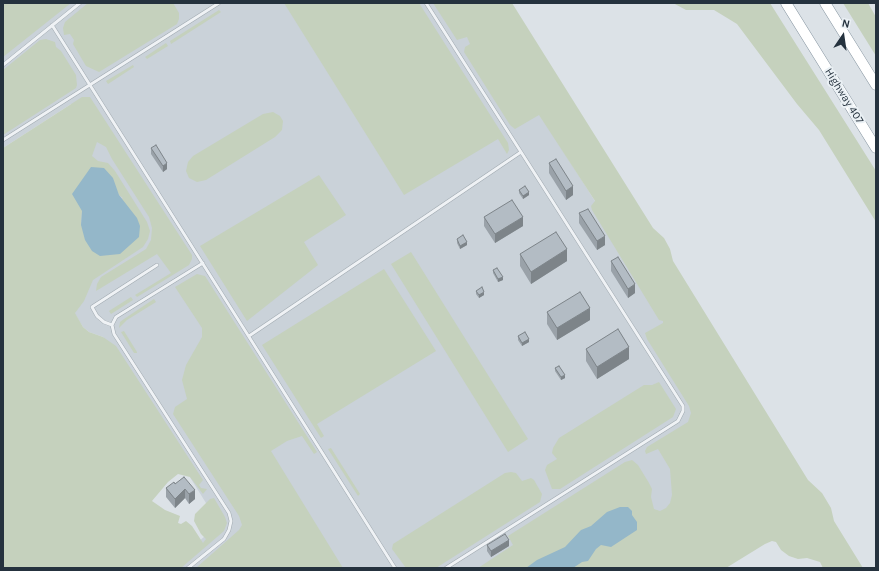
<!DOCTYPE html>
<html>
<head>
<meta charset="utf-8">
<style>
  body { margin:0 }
  #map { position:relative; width:879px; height:571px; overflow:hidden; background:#dce2e7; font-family:Karla,sans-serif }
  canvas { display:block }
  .frame { position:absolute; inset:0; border:4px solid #25323e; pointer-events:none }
  .north { position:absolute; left:823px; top:16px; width:40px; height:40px; -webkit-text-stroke:3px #ebf1f5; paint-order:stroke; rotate:13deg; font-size:11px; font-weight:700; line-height:16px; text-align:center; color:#25323e }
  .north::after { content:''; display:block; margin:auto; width:14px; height:18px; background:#25323e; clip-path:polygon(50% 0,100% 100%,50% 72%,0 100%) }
</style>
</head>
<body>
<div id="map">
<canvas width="879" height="571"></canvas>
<div class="frame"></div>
<div class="north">N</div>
</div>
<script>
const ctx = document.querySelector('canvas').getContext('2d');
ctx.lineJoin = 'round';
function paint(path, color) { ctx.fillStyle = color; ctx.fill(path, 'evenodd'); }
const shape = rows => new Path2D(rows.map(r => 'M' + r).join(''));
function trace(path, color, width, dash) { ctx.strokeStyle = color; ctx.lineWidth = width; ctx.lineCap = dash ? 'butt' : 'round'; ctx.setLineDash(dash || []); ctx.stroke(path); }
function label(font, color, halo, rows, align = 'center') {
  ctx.font = font + ' Karla,sans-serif'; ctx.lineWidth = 4; ctx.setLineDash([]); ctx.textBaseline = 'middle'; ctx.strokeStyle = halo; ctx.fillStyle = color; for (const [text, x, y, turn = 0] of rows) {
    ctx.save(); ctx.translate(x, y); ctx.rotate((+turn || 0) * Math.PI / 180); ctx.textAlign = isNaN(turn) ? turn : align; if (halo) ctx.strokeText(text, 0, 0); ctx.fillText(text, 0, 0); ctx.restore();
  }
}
paint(shape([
  [21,3,470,3,796,520,721,568,168,568,219,524,103,337,89,332,83,327,70,306,83,271,71,104,3,148,3,18]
]), '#cad2d9');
paint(shape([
  [3,3,71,3,3,57],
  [88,3,173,3,179,13,179,19,177,24,99,72,86,66,73,44,74,40,70,34,64,35,63,28,65,22],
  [284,3,419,3,508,143,509,150,507,154,498,139,404,195],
  [433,3,512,3,653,228,664,238,670,249,673,261,808,480,822,493,831,508,834,521,863,568,823,568,820,562,807,558,798,559,789,556,781,550,776,542,772,541,765,544,726,568,478,568,513,545,508,536,625,462,632,460,638,465,649,483,652,489,651,497,654,509,660,511,666,508,670,503,672,495,670,469,658,449,646,454,645,451,647,447,688,422,691,413,689,406,647,339,645,333,663,323,663,321,659,320,592,210,591,206,595,201,539,115,515,129,510,125,464,52,465,47,470,44,467,37,457,40],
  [673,3,770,3,876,171,876,222,819,130,797,104,737,24,714,10,686,10],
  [843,3,868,3,876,17,876,56],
  [219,10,221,12,171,44,170,41],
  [46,39,55,42,56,47,61,51,76,75,77,85,76,88,3,135,3,70,40,40],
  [166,43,168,46,147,59,145,57],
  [133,65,134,67,108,84,106,81],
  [82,97,90,97,192,255,192,259,189,265,137,297,135,295,171,273,157,254,96,291,97,284,101,277,146,249,151,240,152,228,149,217,112,159,106,147,97,142,92,156,98,161,108,163,115,171,147,222,150,231,148,239,143,247,93,280,84,301,75,313,83,327,89,332,103,337,116,346,203,480,199,485,201,488,207,489,203,494,190,477,178,474,168,482,152,501,165,510,180,516,178,523,181,524,186,521,192,526,203,543,206,539,201,534,194,521,195,514,210,499,214,498,225,517,227,523,224,531,181,568,3,568,3,148],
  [113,178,115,187,119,195,123,198,81,225,82,211],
  [273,112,280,116,283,121,282,130,275,137,206,180,197,182,189,178,186,171,188,162,193,156,263,114],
  [319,175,346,215,304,242,318,265,247,321,200,246],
  [411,252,528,439,508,452,391,264],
  [384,269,436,351,317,424,324,436,321,438,262,345],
  [197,274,205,276,317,452,314,454,302,436,287,441,271,451,343,568,196,568,239,530,242,525,239,516,173,414,175,407,187,399,182,380,186,365,202,337,202,328,175,287],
  [131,297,133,300,111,314,109,311],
  [154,299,156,302,127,320,119,328,120,322,124,319],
  [124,331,137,352,137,353,134,353,121,332],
  [659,382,676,409,673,417,560,489,552,489,545,470,547,465,557,459,552,453,553,448,559,438,644,385,652,385],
  [331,448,360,494,358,496,328,449],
  [511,472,516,473,522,481,531,478,534,480,542,494,540,502,436,568,406,568,392,549,393,544,505,473]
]), '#c5d1bd');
paint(shape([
  [91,167,104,168,113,178,119,195,137,218,140,226,139,237,120,254,100,256,92,251,85,240,81,225,82,211,72,194],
  [620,507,628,507,632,511,632,515,637,522,637,530,611,547,601,545,596,549,588,561,582,562,573,568,526,568,537,560,565,547,581,530,591,526,607,512]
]), '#94b7c9');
const lane = shape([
  [426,3,683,406,683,411,678,421,446,568],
  [52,25,395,568],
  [3,65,80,3],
  [3,140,219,3],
  [112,325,104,322,97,316,92,307,157,265],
  [249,336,521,152],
  [188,568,224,539,229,530,231,521,229,513,114,334,112,325,116,317,203,263]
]);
const highway = shape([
  [786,3,876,148],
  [825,3,876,85]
]);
trace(lane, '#a1aab1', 4);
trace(highway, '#83929e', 11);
trace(lane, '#eff2f5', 3);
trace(highway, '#fff', 10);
paint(shape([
  [151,148,167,169,163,172,151,154],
  [549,163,573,195,566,200,549,173],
  [519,190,529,195,523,199,519,193],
  [579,213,605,245,597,250,579,223],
  [484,217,523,226,495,243,484,226],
  [457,239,467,245,460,249,457,243],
  [520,254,567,261,531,284,520,266],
  [611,261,635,293,628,298,611,271],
  [493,270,503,280,498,282,493,273],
  [476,291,484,295,479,298,476,294],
  [547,312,590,320,557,340,547,324],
  [518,336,529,342,522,346,518,340],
  [586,349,629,359,597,379,586,361],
  [555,368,565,378,561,380,555,371],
  [184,477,195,499,189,504,185,498,175,508,166,497,166,488,175,484],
  [487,545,509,546,491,557,487,551]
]), '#9aa2a9');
paint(shape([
  [167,163,167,169,163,172,163,166],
  [573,186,573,195,566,200,566,191],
  [529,192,529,195,523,199,523,196],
  [523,217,523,226,495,243,495,234],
  [605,236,605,245,597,250,597,241],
  [467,242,467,245,460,249,460,246],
  [567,249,567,261,531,284,531,272],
  [503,277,503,280,498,282,498,279],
  [635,284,635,293,628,298,628,289],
  [484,292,484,295,479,298,479,295],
  [590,308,590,320,557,340,557,328],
  [529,339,529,342,522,346,522,343],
  [629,347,629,359,597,379,597,367],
  [565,375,565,378,561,380,561,377],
  [185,489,185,498,175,508,175,499],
  [195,490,195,499,189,504,189,494],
  [509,540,509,546,491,557,491,551]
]), '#7d8489');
const building = shape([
  [156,145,167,163,163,166,151,148,156,145],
  [556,159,573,186,566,191,549,163,556,159],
  [525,186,529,192,523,196,519,190,525,186],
  [512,200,523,217,495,234,484,217,512,200],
  [588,209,605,236,597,241,579,213,588,209],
  [556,232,567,249,531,272,520,254,556,232],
  [463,235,467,242,460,246,457,239,463,235],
  [618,257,635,284,628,289,611,261,618,257],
  [497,268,503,277,498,279,493,270,497,268],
  [482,287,484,292,479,295,476,291,482,287],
  [580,292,590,308,557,328,547,312,580,292],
  [618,329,629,347,597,367,586,349,618,329],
  [525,332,529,339,522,343,518,336,525,332],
  [559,366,565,375,561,377,555,368,559,366],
  [184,477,195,490,189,494,185,489,175,499,166,488,174,482,175,484,184,477],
  [505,534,509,540,491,551,487,545,505,534]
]);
paint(building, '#b3bcc4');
trace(building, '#7d8489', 1);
label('11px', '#25323e', '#ebf1f5', [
  ["Highway 407",844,96,58]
]);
</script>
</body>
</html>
